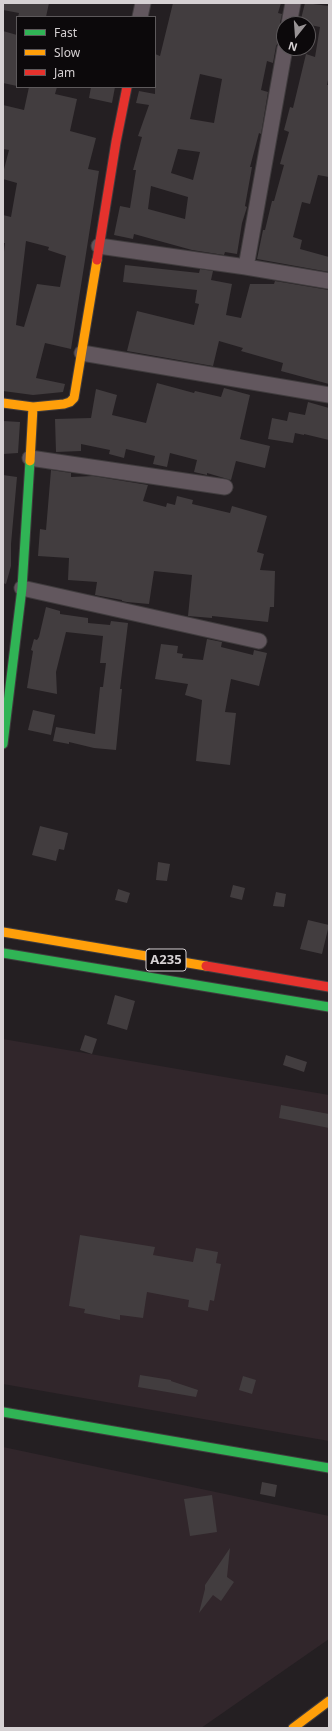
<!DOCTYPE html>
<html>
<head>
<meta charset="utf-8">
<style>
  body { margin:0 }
  #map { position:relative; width:332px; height:1731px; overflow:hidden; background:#241f22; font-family:"Noto Sans",sans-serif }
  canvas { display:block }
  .frame { position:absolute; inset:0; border:4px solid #d6d1d3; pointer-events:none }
  .legend { position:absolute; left:16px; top:16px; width:140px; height:72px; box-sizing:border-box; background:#0c090b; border:1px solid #5d595b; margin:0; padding:5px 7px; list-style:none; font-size:12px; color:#d6d1d3 }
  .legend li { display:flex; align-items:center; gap:8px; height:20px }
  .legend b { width:20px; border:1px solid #5d595b }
  .north { position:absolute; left:276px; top:16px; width:40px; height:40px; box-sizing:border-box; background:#0c090b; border:1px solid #5d595b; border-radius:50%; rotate:197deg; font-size:11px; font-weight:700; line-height:16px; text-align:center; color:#d6d1d3 }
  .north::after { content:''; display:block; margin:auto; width:14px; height:18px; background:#989395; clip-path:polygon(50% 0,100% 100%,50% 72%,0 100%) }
</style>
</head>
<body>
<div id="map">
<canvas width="332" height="1731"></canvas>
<div class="frame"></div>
<ul class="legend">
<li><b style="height:5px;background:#30b455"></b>Fast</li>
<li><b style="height:5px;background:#ff9f0a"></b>Slow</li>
<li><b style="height:5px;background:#e5322d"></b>Jam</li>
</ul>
<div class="north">N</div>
</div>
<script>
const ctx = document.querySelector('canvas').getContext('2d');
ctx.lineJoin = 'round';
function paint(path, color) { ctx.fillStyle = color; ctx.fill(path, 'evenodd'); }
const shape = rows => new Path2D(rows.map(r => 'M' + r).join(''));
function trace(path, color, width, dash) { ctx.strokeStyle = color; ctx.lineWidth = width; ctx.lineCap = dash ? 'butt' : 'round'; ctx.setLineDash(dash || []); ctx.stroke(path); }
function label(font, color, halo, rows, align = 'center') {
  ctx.font = font + ' "Noto Sans",sans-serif'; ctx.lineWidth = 3.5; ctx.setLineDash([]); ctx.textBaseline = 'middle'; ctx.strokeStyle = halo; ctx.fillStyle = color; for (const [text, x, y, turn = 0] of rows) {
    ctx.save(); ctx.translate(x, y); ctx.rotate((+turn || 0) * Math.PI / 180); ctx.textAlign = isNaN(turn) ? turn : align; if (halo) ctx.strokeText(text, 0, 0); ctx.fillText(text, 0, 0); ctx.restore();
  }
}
paint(shape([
  [3,1039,329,1095,329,1441,3,1384],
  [3,1447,329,1516,329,1639,201,1728,3,1728]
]), '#31262b');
paint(shape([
  [3,3,49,3,46,17,18,17,19,13,3,10],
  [173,3,281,3,278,13,282,14,280,23,282,30,280,40,276,46,273,63,267,61,261,90,268,92,261,134,259,133,250,167,252,167,245,206,247,207,242,223,237,254,225,252,224,255,192,250,134,234,133,239,114,235,120,206,130,208,136,170,133,170,142,137,138,136,149,105,136,103,139,91,155,94,155,54,160,56],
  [200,74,222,79,214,123,190,119],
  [178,149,200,152,193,180,171,173],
  [151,186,188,197,185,219,148,209],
  [305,3,329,6,329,75,327,85,329,85,329,177,318,175,310,204,302,202,293,237,302,240,300,249,329,257,329,272,257,259,263,230,265,230,272,201,274,201,284,165,280,164,289,132,284,130,290,107,293,108,306,54,315,57,320,27,300,23],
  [3,31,17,35,17,86,3,83],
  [29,87,57,87,55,94,77,99,70,131,96,138,88,169,99,171,71,349,45,343,36,378,65,384,63,392,33,395,3,391,3,260,5,243,3,243,3,215,11,217,17,183,3,179,3,173,9,150,3,149,3,105,24,110],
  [26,241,49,247,48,250,66,256,60,287,37,284,24,327,16,325],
  [91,87,115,87,112,103,89,98],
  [125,265,199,273,200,269,213,271,211,280,232,284,226,315,241,318,250,284,274,284,275,281,329,290,329,384,281,371,283,363,241,351,243,348,219,341,213,366,127,351,137,311,194,325,199,304,195,303,197,290,123,282],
  [157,383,194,393,195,391,221,397,224,388,250,395,240,439,270,446,265,468,236,461,231,480,207,473,207,475,194,472,197,460,170,453,167,467,153,464,155,456,126,449,124,458,109,454,110,450,81,444,81,451,56,452,55,419,91,418,96,389,117,395,112,415,146,423],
  [308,402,329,408,329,440,304,434,304,435,295,433,293,443,268,439,272,418,287,421,289,412,305,415],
  [3,421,20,422,18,453,3,454],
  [51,470,71,473,71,477,93,476,148,485,143,501,166,507,167,503,175,505,177,496,193,500,192,504,230,513,232,506,267,516,257,552,264,554,260,570,275,571,274,607,270,607,268,622,212,616,212,618,188,616,192,575,154,571,149,604,127,602,122,601,122,600,95,595,97,582,68,580,69,558,38,556,40,529,46,530],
  [3,475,17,477,11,544,11,566,6,584,3,583],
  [46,607,60,611,60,614,88,618,88,623,110,625,111,621,128,623,120,689,122,689,116,750,94,748,69,742,69,744,53,741,56,727,95,734,100,687,103,687,106,663,100,663,103,636,66,632,56,672,57,694,27,688,33,651,31,650,34,639,37,640,39,637],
  [207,639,222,642,221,647,253,655,254,650,267,653,259,686,231,679,225,712,236,713,230,765,196,761,202,700,185,695,188,684,155,679,161,644,178,646,177,653,183,654,182,658,203,660],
  [33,710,55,715,51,735,28,730],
  [40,826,68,833,64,850,59,849,56,861,32,855],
  [158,862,170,864,167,881,156,880],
  [233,885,245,888,242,900,230,897],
  [118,889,130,893,127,903,115,900],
  [276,892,286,894,284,907,273,906],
  [308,920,329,925,322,954,300,949],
  [115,995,135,1001,127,1030,107,1024],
  [85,1035,97,1039,92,1054,80,1050],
  [286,1055,307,1062,304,1072,283,1065],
  [281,1105,329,1114,329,1128,279,1118],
  [80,1235,155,1247,153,1255,193,1262,196,1248,218,1252,216,1263,221,1264,214,1301,210,1300,208,1311,188,1307,189,1300,147,1292,143,1318,120,1315,120,1320,84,1313,85,1309,69,1306],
  [140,1375,171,1380,171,1381,198,1390,196,1397,138,1387],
  [243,1376,256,1380,252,1394,239,1390],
  [262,1482,277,1485,275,1497,260,1494],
  [212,1495,217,1532,190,1536,184,1499],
  [230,1548,227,1577,234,1582,221,1601,213,1595,199,1613,205,1589,205,1585]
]), '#423d3f');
const street = shape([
  [140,17,143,3],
  [289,24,293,3],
  [99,246,246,267,329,281],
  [246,267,285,48],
  [82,353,329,395],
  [30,458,225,487],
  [22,588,259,641]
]);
const fast = shape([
  [3,744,22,588,30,461],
  [3,953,329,1007],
  [3,1412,329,1468]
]);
const slow = shape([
  [3,403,33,407,64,404,70,402,74,398,97,260],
  [30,461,33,407],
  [3,932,206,966],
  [293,1728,329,1701]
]);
const jam = shape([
  [97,260,116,142,127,87],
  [206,966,329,987]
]);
trace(street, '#403c3e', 17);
trace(fast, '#403c3e', 11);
trace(slow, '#403c3e', 11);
trace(jam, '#403c3e', 11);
trace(street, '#62575e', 15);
trace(fast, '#30b455', 9);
trace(slow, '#ff9f0a', 9);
trace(jam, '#e5322d', 9);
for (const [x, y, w] of [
  [166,960,40]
]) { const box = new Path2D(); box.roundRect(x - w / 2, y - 11, w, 22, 3); ctx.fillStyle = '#0c090b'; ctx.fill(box); trace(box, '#d6d1d3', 1); }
label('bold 13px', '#d6d1d3', null, [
  ["A235",166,960]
]);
</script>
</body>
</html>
